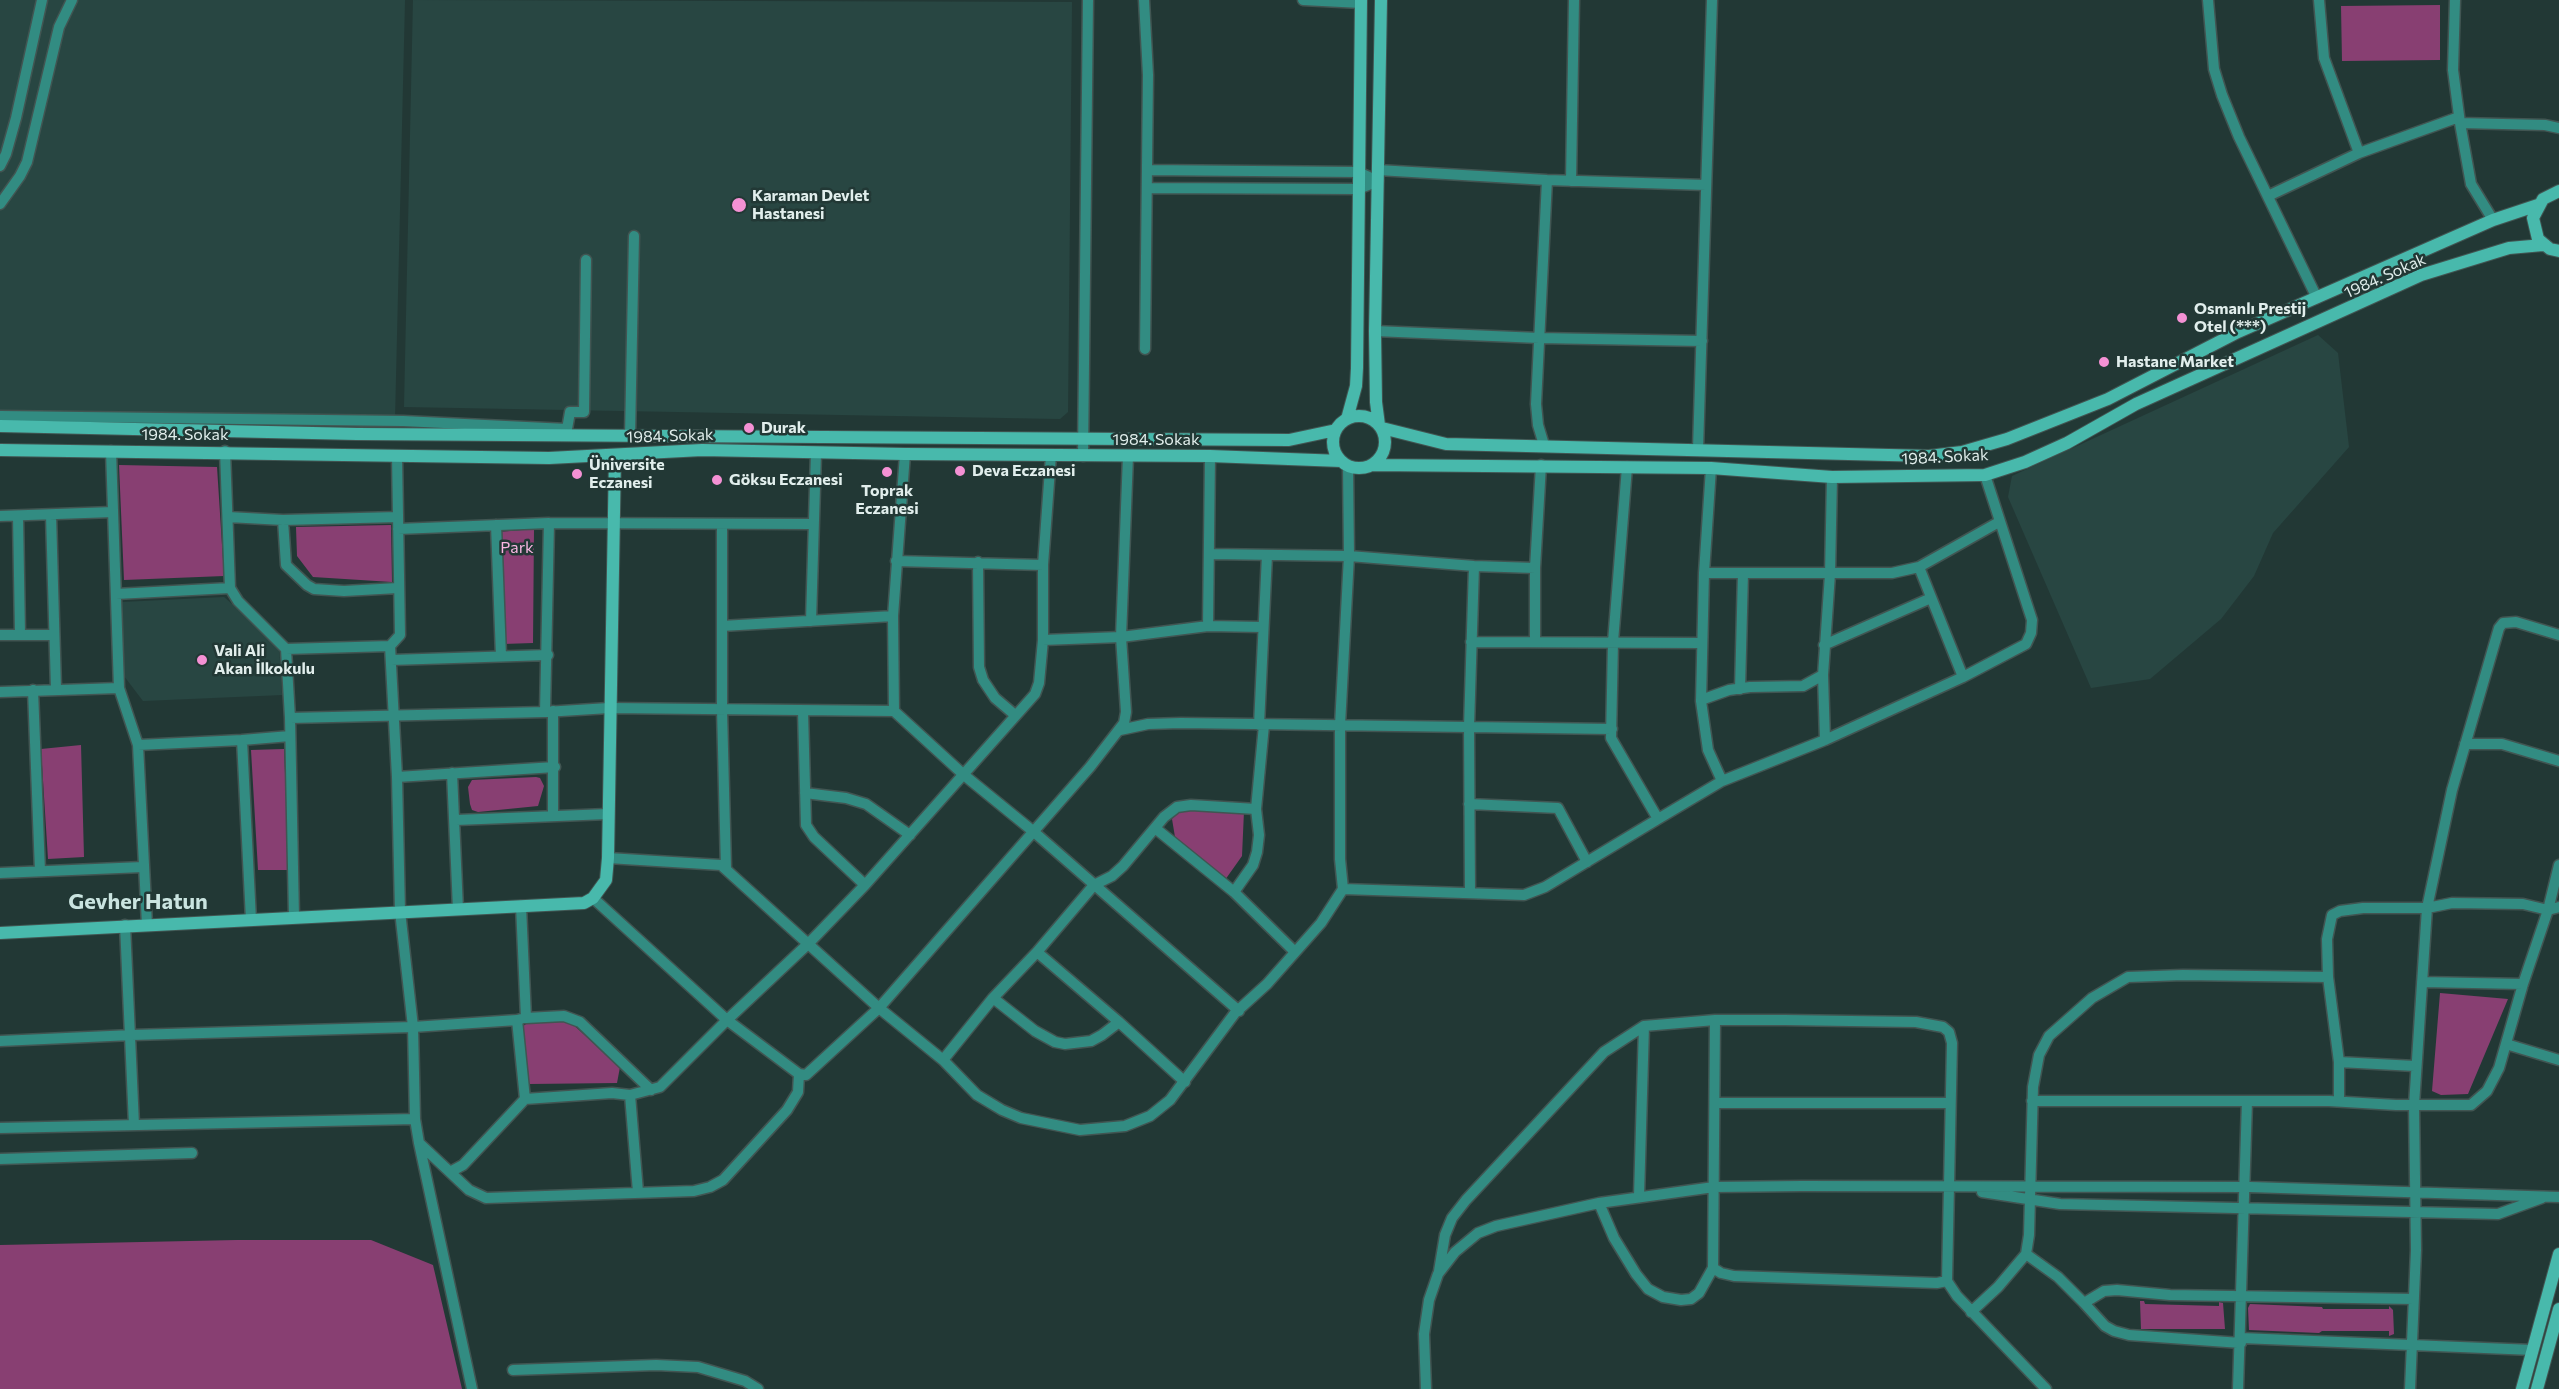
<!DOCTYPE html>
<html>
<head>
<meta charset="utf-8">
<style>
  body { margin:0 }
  canvas { display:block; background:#223835 }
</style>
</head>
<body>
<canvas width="2559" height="1389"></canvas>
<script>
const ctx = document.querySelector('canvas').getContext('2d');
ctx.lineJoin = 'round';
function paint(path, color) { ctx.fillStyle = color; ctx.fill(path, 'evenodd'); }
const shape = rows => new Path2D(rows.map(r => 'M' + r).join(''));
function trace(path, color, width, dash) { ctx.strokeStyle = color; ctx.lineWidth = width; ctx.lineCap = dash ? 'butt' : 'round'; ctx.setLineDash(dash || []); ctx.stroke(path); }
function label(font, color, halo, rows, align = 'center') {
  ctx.font = font + ' Commissioner,sans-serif'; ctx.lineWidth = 5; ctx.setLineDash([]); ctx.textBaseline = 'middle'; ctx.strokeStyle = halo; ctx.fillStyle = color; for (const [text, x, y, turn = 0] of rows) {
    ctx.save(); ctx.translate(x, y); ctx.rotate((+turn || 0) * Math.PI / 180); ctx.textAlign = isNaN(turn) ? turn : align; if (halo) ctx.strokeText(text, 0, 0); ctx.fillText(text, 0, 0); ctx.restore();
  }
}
paint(shape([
  [0,0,405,0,395,418,0,410],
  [413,0,1072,2,1068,412,1060,419,404,407],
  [2318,335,2338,353,2349,447,2273,533,2254,576,2221,619,2150,679,2091,688,2008,497,2012,476],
  [224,597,279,645,282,695,143,701,124,676,122,602]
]), '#284642');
paint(shape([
  [2440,5,2440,60,2342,61,2341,6],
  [119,465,217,467,224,576,124,580],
  [391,525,392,582,313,577,297,556,296,527],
  [534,529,533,643,503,644,498,532],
  [81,745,84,857,48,859,41,749],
  [284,749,289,870,258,870,251,750],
  [536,777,540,778,544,786,538,806,478,812,472,810,470,804,468,787,472,780],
  [1179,809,1244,811,1242,856,1225,880,1175,837,1172,819,1174,813],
  [2440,993,2508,999,2468,1094,2441,1095,2432,1091],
  [531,1021,569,1021,620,1067,617,1083,529,1084,523,1026],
  [237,1240,371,1240,433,1265,462,1389,0,1389,0,1245],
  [2140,1301,2144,1301,2145,1304,2219,1306,2219,1302,2223,1303,2225,1329,2141,1329],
  [2250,1304,2322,1307,2323,1309,2389,1309,2389,1306,2393,1310,2394,1334,2389,1336,2389,1331,2322,1331,2319,1333,2249,1330,2248,1308]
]), '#883f72');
const street = shape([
  [1144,0,1148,75,1145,349],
  [1303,0,1361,3],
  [2208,0,2214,69,2222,95,2239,137,2317,298],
  [2319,0,2324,58,2359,153],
  [2455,0,2453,70,2460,123,2471,184,2493,220],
  [2460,123,2545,125,2559,128],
  [0,166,6,154,16,118,42,0],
  [1147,170,1358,172,1378,181],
  [1378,170,1547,180,1706,185],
  [1571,181,1574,0],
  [1147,188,1358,189,1378,181],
  [2268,196,2359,153,2459,117],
  [0,204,20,176,27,162,59,27,72,0],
  [1375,331,1539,338,1702,341],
  [0,416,403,421,567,429,570,412,584,412,586,260],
  [630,436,634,236],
  [1544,445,1538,425,1536,404,1547,180],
  [1698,449,1712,0],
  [111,451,119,688,138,745,147,925],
  [225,451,230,588,238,601,286,649,290,718,294,917],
  [397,456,400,635,390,646,397,777,400,911,413,1027,415,1119,419,1143,469,1190,486,1198,694,1191,710,1187,723,1180,787,1110,798,1092,799,1074],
  [1083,456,1088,0],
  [1627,467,1613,642,1611,738,1658,819,1722,781],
  [1711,468,1704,573,1701,701,1708,750,1722,781,1825,740,1963,677,2026,644,2031,633,2032,620,1985,475],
  [51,515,56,689],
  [0,516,113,512],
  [18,516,20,634],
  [228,517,283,520,398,517],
  [283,520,286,565,307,585,314,589,344,591,398,588],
  [496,525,501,656],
  [722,525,722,710,726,868],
  [398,529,549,523,812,524],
  [1210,554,1349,556,1474,566,1535,568],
  [896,561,1043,565],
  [978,562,979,667,983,680,995,698,1015,715],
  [1919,567,1963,677],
  [1704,573,1892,573,1919,567,1999,522],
  [116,594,230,588],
  [811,621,816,453],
  [722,626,893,616],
  [1208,626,1210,456],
  [0,635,54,635],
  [1043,640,1121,637,1208,626,1262,627],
  [1471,642,1701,643],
  [1535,642,1535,568,1541,465],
  [1824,645,1931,598],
  [286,649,390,646],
  [391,660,548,655],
  [1740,689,1743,573],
  [33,690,40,871],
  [0,692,119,688],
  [1701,700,1729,690,1750,687,1803,686,1823,675],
  [803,711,806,825,814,837,865,885],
  [894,711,893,616,905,454],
  [545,712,549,523],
  [290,718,545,712,609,708,894,711,964,775,1034,832,1239,1011],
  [1259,725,1267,555],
  [1120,730,1148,724,1181,723,1612,729],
  [242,740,290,736],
  [1825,740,1823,675,1830,574,1832,477],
  [2465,744,2502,744,2559,761],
  [138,745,242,740,251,920],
  [452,773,458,909],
  [397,777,555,767],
  [805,793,846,798,866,804,910,835],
  [1469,804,1558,808,1587,862],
  [553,815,553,711],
  [456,820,608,814],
  [1155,828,1234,892,1294,951],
  [608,858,721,865,879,1008,943,1060,977,1095,1002,1110,1021,1118,1080,1130,1125,1126,1150,1116,1170,1100,1235,1013,1267,984,1321,923,1343,889,1340,859,1340,725,1349,556,1348,466],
  [0,873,143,867],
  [1343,889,1524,895,1545,887,1658,819],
  [1234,892,1253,865,1257,852,1259,835,1256,809,1264,725],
  [1470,893,1469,727,1474,566],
  [593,898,727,1020,799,1074,806,1075,879,1008,1090,767,1124,723,1126,712,1121,637,1128,456],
  [521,906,526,1018,564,1016,580,1022,651,1090],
  [125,925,134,1125],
  [1037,952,1119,1022,1185,1082],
  [2328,977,2327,939,2332,915,2340,911,2363,908,2427,908,2452,790,2499,628,2503,623,2516,622,2559,635],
  [2422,982,2523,984],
  [993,998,1035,1031,1055,1042,1065,1044,1091,1041,1102,1035,1119,1022],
  [0,1041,132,1035,413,1027,517,1020],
  [2506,1044,2559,1060],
  [943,1060,993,998,1037,952,1094,885,1112,876,1123,866,1164,817,1177,807,1191,805,1256,809],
  [630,1095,638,1192],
  [525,1099,612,1093,630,1095,660,1087,727,1020,809,943,865,885,1035,694,1039,683,1043,640,1043,565,1051,455],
  [2032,1101,2329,1101,2396,1105,2471,1105,2487,1091,2499,1068,2523,984,2548,910,2559,865],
  [2339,1101,2339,1062],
  [1716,1103,1950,1103],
  [0,1128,415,1119],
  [419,1143,472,1389],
  [0,1159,192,1153],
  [450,1172,463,1165,525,1099,517,1020,521,1019],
  [1982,1192,2060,1204,2498,1214,2542,1198],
  [1639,1196,1644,1026],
  [1599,1203,1614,1238,1636,1274,1648,1289,1663,1297,1681,1300,1691,1299,1699,1293,1713,1268,1715,1020],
  [1713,1268,1721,1273,1734,1276,1937,1283,1947,1281],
  [1439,1271,1445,1235,1452,1218,1466,1200,1604,1052,1644,1026,1715,1020,1785,1020,1916,1022,1943,1027,1949,1032,1952,1043,1947,1281,1957,1296,2046,1389],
  [2414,1299,2170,1295,2117,1290,2104,1291,2084,1303,2058,1277,2026,1254,2029,1235,2033,1087,2039,1055,2049,1036,2092,998,2128,977,2183,975,2328,977,2339,1062,2415,1066],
  [2084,1303,2105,1326,2114,1331,2129,1335,2241,1343],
  [1971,1312,1998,1287,2026,1254],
  [2241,1338,2533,1350],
  [513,1370,656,1365,698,1367,745,1381,758,1389],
  [1426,1389,1424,1334,1429,1300,1438,1274,1455,1252,1478,1233,1496,1226,1599,1203,1714,1187,1802,1186,2250,1187,2559,1197],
  [2238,1389,2247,1101],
  [2410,1389,2416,1250,2414,1105,2427,908,2452,903,2523,904,2548,910,2559,907]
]);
const secondary = shape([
  [2559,191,2543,199,2533,218,2538,239,2550,249,2559,251],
  '1333 442a26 26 0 1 1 52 0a26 26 0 1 1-52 0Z',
  [1347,419,1356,386,1357,368,1361,0],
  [1379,425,1376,402,1375,331,1381,0],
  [0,426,357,434,1289,440,1336,430],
  [1382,428,1446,444,1929,456,1962,452,2007,439,2108,399,2238,332,2493,220,2538,205],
  [0,450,549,458,702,450,905,454,1210,456,1341,461],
  [1372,465,1711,468,1832,477,1985,475,2025,462,2067,443,2136,404,2421,275,2509,248,2543,245],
  [0,933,584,903,593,898,606,880,608,858,615,455],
  [2522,1389,2559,1254],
  [2537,1389,2559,1309]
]);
trace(street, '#415552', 13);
trace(secondary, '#415552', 14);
trace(street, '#328c82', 10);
trace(secondary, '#48b9ac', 12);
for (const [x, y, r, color] of [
  [739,205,8,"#f491d4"],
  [2182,318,6,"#f491d4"],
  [2104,362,6,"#f491d4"],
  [749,428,6,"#f491d4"],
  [960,471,6,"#f491d4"],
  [887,472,6,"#f491d4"],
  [577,474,6,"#f491d4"],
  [717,480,6,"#f491d4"],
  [202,660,6,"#f491d4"]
]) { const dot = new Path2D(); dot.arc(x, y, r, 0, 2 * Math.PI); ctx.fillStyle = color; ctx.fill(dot); trace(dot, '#223835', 2); }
label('bold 16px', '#e1eeec', '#223835', [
  ["Karaman Devlet",752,196],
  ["Hastanesi",752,214],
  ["Osmanlı Prestij",2194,309],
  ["Otel (***)",2194,327],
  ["Hastane Market",2116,362],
  ["Durak",761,428],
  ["Üniversite",589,465],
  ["Eczanesi",589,483],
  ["Deva Eczanesi",972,471],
  ["Göksu Eczanesi",729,480],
  ["Toprak",887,491,"center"],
  ["Eczanesi",887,509,"center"],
  ["Vali Ali",214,651],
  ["Akan İlkokulu",214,669]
], 'left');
label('16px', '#e1eeec', '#223835', [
  ["1984. Sokak",2385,276,-24],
  ["1984. Sokak",185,435],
  ["1984. Sokak",670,436,-2],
  ["1984. Sokak",1156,440],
  ["1984. Sokak",1945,457,-3]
]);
label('16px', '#fab7e3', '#223835', [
  ["Park",517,548]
]);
label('bold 22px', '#cae4e0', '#223835', [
  ["Gevher Hatun",138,902]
]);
</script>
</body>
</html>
